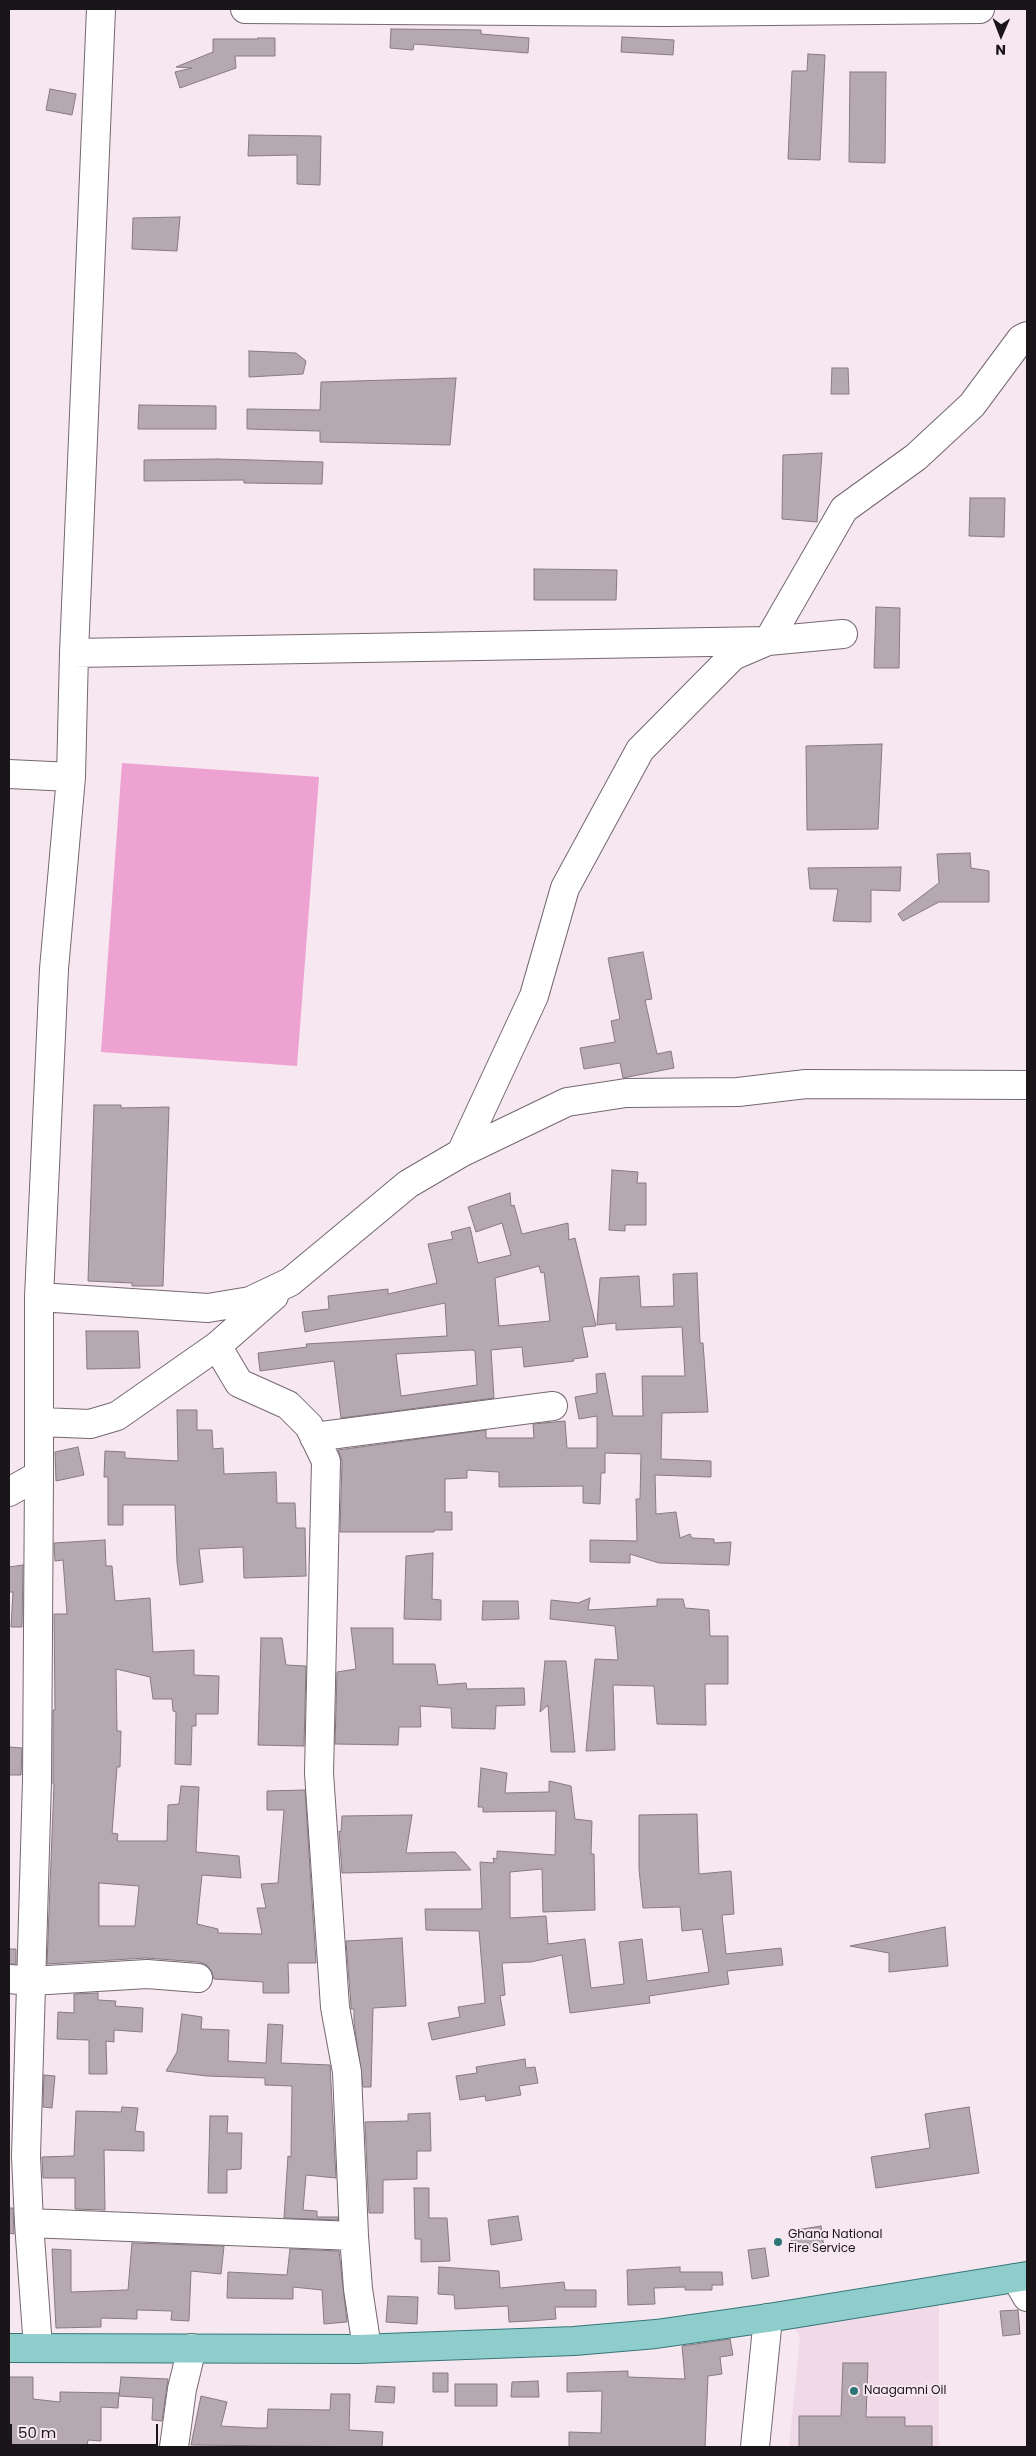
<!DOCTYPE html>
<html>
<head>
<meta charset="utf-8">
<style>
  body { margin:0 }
  #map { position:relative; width:1036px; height:2456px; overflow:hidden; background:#f6e7f0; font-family:Poppins,sans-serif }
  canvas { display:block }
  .frame { position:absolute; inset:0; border:10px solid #1a1518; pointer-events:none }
  .north { position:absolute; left:976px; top:10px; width:50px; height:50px; -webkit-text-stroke:4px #f6e7f0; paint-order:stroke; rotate:181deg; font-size:14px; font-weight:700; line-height:20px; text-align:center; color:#1a1518 }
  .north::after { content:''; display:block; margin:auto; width:18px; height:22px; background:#1a1518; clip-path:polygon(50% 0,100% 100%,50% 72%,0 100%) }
  .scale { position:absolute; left:10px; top:2424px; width:148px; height:22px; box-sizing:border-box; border:2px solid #1a1518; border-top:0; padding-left:6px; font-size:15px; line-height:18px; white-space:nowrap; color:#1a1518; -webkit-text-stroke:4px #f6e7f0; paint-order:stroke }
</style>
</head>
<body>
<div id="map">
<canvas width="1036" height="2456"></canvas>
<div class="frame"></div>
<div class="north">N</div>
<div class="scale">50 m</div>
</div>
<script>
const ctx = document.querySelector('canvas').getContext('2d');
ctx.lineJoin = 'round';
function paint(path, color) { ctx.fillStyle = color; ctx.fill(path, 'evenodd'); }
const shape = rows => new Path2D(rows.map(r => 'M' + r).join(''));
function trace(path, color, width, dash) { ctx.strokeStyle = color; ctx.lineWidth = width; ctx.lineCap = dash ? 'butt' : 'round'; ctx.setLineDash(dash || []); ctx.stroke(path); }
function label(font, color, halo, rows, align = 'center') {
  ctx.font = font + ' Poppins,sans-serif'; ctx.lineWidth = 4; ctx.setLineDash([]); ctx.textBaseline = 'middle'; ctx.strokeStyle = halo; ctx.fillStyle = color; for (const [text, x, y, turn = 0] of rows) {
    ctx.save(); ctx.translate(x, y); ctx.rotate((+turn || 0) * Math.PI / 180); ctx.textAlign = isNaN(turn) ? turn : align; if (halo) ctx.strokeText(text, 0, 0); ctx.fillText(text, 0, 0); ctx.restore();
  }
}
paint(shape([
  [939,2299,939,2447,789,2447,800,2338,791,2321]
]), '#f0dae7');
paint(shape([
  [122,763,319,777,297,1066,101,1052]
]), '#eda2d2');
const building = shape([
  [391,29,481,30,481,34,529,38,528,53,414,44,413,50,390,48,391,29],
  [622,37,674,40,673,55,621,52,622,37],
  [258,38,275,38,275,56,235,56,236,68,180,88,175,72,192,68,176,67,213,52,213,39,258,39,258,38],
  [808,54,825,55,820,160,788,159,792,71,807,71,808,54],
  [850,72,886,72,885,163,849,162,850,72],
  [50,89,76,94,72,115,46,110,50,89],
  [249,135,321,136,320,185,297,184,297,155,248,156,249,135],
  [180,217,177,251,132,249,133,218,180,217],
  [249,351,296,353,306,361,303,374,249,377,249,351],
  [832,368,848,368,849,394,831,394,832,368],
  [456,378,450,445,320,442,320,431,247,429,247,409,320,410,321,382,456,378],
  [139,405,216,406,216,429,138,429,139,405],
  [822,453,817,522,782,519,783,455,822,453],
  [218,459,323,462,322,484,244,483,244,480,144,481,144,460,218,459],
  [970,498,1005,498,1004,537,969,536,970,498],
  [534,569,617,570,616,600,534,600,534,569],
  [876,607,900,608,899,668,874,668,876,607],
  [882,744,878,829,807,830,806,746,882,744],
  [970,853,971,868,989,871,989,902,939,902,903,921,898,914,939,883,937,854,970,853],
  [901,867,900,891,871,890,871,922,833,921,838,889,810,889,808,868,901,867],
  [643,952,652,999,645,1000,657,1054,671,1051,674,1068,623,1078,620,1063,584,1069,580,1048,615,1042,611,1021,620,1019,608,958,643,952],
  [94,1105,121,1105,121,1108,169,1107,163,1286,132,1286,132,1283,88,1281,94,1105],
  [612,1170,638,1172,637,1183,646,1183,646,1225,625,1225,625,1231,609,1230,612,1170],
  [510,1193,511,1206,514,1205,522,1234,568,1223,569,1240,575,1238,596,1326,582,1327,588,1357,573,1359,574,1361,524,1367,522,1347,491,1350,494,1398,341,1418,334,1361,260,1371,258,1353,307,1347,306,1344,447,1336,445,1303,305,1332,302,1312,329,1309,328,1296,388,1289,388,1294,437,1283,428,1244,453,1239,451,1232,470,1227,478,1263,511,1255,502,1223,476,1232,468,1207,510,1193],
  [539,1266,541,1273,544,1272,550,1321,499,1326,495,1278,539,1266],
  [472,1350,475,1351,477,1385,401,1396,396,1354,472,1350],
  [697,1273,700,1343,703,1343,708,1412,662,1413,661,1459,711,1461,711,1477,655,1475,656,1514,676,1512,680,1538,690,1534,692,1538,714,1539,714,1543,731,1542,729,1565,659,1563,630,1554,630,1563,590,1562,590,1540,637,1541,636,1499,640,1499,641,1454,605,1453,605,1473,601,1473,600,1504,583,1503,583,1486,499,1487,499,1472,467,1470,467,1478,445,1479,445,1512,452,1512,452,1530,434,1530,434,1532,340,1532,342,1461,338,1450,486,1430,486,1438,534,1438,533,1424,565,1421,567,1448,597,1448,597,1416,579,1419,575,1397,597,1393,596,1374,605,1373,613,1416,643,1416,642,1376,685,1376,682,1327,616,1330,616,1323,597,1325,600,1278,639,1276,641,1307,674,1306,673,1274,697,1273],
  [86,1331,138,1331,140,1368,87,1369,86,1331],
  [177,1410,197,1410,197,1430,212,1430,213,1449,223,1448,224,1474,276,1472,277,1503,295,1503,296,1528,305,1528,306,1576,244,1578,243,1547,199,1549,203,1582,180,1585,177,1562,175,1505,123,1505,123,1525,108,1525,108,1477,104,1477,105,1451,125,1452,125,1458,178,1461,177,1410],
  [78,1447,84,1475,56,1481,55,1452,78,1447],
  [105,1540,106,1566,112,1566,115,1601,150,1598,153,1652,194,1650,194,1675,219,1676,218,1714,196,1714,196,1726,192,1726,191,1765,175,1764,176,1712,173,1711,172,1699,153,1699,150,1677,116,1669,117,1731,121,1731,120,1767,117,1767,112,1833,118,1834,117,1841,167,1841,168,1805,179,1804,181,1786,199,1787,196,1852,239,1856,241,1878,202,1875,197,1924,218,1929,218,1933,262,1934,257,1908,266,1908,261,1884,278,1883,284,1810,267,1810,267,1791,305,1790,316,1963,288,1963,289,1993,263,1993,263,1982,214,1979,212,1972,207,1965,199,1962,146,1958,47,1964,54,1784,53,1784,53,1710,55,1710,54,1614,67,1614,63,1560,55,1561,54,1543,105,1540],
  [99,1883,139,1886,135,1926,99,1926,99,1883],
  [433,1553,432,1599,441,1600,441,1620,404,1619,406,1556,433,1553],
  [23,1565,22,1627,11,1627,13,1592,9,1592,9,1567,23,1565],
  [590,1598,588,1610,657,1606,657,1599,683,1599,685,1608,709,1610,710,1636,728,1636,728,1684,705,1684,706,1725,657,1724,654,1686,613,1685,615,1750,586,1751,595,1659,618,1660,615,1626,550,1619,551,1600,578,1603,590,1598],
  [483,1601,518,1601,519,1619,482,1620,483,1601],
  [351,1628,393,1628,393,1664,435,1664,438,1685,466,1683,467,1689,524,1688,525,1705,496,1706,495,1729,452,1728,451,1708,420,1706,421,1727,399,1727,398,1745,335,1744,337,1672,356,1669,351,1628],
  [261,1638,282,1638,286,1665,306,1666,304,1746,258,1745,261,1638],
  [545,1661,566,1661,575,1752,551,1752,548,1705,540,1712,545,1661],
  [9,1747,22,1748,21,1775,9,1775,9,1747],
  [481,1768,507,1773,505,1793,549,1792,549,1781,571,1786,575,1819,592,1821,591,1854,594,1854,595,1910,543,1912,542,1869,510,1872,510,1918,546,1916,548,1944,585,1939,591,1988,624,1984,619,1942,642,1939,647,1981,709,1972,702,1929,682,1931,680,1907,643,1908,639,1869,639,1815,697,1814,699,1874,731,1871,734,1914,722,1915,726,1954,781,1948,783,1965,727,1971,729,1984,649,1996,650,2003,570,2013,562,1955,531,1962,502,1963,505,1995,500,1996,505,2025,432,2040,428,2023,460,2017,458,2007,485,2003,479,1931,426,1930,425,1909,482,1909,480,1862,494,1863,493,1858,497,1859,497,1851,555,1855,556,1811,483,1812,483,1807,478,1807,481,1768],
  [412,1815,406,1853,455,1852,471,1870,342,1873,339,1831,341,1832,342,1816,412,1815],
  [945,1927,948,1966,889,1972,889,1953,850,1946,945,1927],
  [402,1938,406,2006,373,2008,371,2087,363,2087,354,2022,354,2009,351,2009,351,2005,346,1941,402,1938],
  [9,1949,16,1949,16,1964,9,1964,9,1949],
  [98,1993,98,2000,116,2001,115,2006,143,2008,142,2032,114,2030,114,2042,106,2041,107,2074,89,2074,89,2040,57,2039,58,2012,74,2013,74,1994,98,1993],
  [182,2014,202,2017,201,2029,229,2030,228,2061,266,2063,268,2024,283,2025,281,2063,330,2065,336,2178,306,2175,303,2210,317,2211,317,2217,338,2217,338,2220,284,2218,288,2156,291,2157,292,2086,265,2085,265,2078,207,2076,166,2071,177,2052,182,2014],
  [525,2059,526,2068,535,2067,538,2083,519,2086,521,2095,486,2101,485,2096,460,2100,456,2076,477,2073,476,2067,525,2059],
  [44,2075,55,2076,52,2108,43,2107,44,2075],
  [122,2107,138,2108,135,2131,144,2132,144,2151,104,2150,105,2210,75,2209,75,2178,43,2178,42,2157,74,2156,76,2111,121,2112,122,2107],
  [969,2107,979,2173,876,2188,871,2157,930,2148,925,2114,969,2107],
  [430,2113,431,2151,417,2151,417,2179,383,2180,383,2213,369,2213,365,2122,408,2121,408,2114,430,2113],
  [210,2116,228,2116,227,2133,242,2133,241,2169,227,2170,227,2193,208,2193,210,2116],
  [414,2188,429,2188,429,2218,447,2218,450,2261,421,2262,421,2239,415,2239,414,2188],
  [9,2208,13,2208,14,2234,9,2233,9,2208],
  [518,2216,522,2240,491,2245,488,2220,518,2216],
  [821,2226,824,2248,793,2252,790,2231,821,2226],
  [132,2243,224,2246,221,2274,191,2271,189,2321,171,2320,172,2311,137,2310,137,2319,101,2318,101,2327,56,2328,52,2249,71,2250,71,2292,126,2290,128,2290,132,2243],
  [765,2248,769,2276,752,2279,748,2250,765,2248],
  [290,2249,339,2251,347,2322,324,2324,322,2290,293,2287,293,2299,227,2298,228,2272,287,2275,290,2249],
  [439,2267,499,2271,500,2288,564,2282,565,2290,596,2290,596,2307,555,2307,556,2319,530,2321,509,2322,508,2306,455,2309,454,2295,438,2294,439,2267],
  [680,2267,680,2272,722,2272,723,2285,712,2285,712,2290,685,2290,685,2287,654,2288,655,2304,628,2305,627,2270,680,2267],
  [388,2296,418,2297,417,2324,386,2322,388,2296],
  [1018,2310,1020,2334,1003,2336,1000,2311,1018,2310],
  [730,2339,733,2355,720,2357,722,2374,708,2376,705,2447,569,2447,569,2432,601,2433,602,2391,567,2392,567,2373,628,2371,628,2377,685,2379,682,2346,730,2339],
  [843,2363,868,2363,866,2417,905,2417,905,2426,932,2426,932,2447,799,2447,799,2416,841,2416,843,2363],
  [433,2373,448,2373,448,2392,433,2392,433,2373],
  [9,2377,33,2377,33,2399,60,2402,60,2392,119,2393,118,2408,101,2407,101,2441,88,2440,87,2447,9,2447,9,2377],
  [121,2377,168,2379,162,2421,152,2420,153,2398,119,2396,121,2377],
  [538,2381,539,2397,511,2397,512,2382,538,2381],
  [455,2384,497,2384,497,2406,455,2406,455,2384],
  [377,2386,395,2387,394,2403,375,2402,377,2386],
  [331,2394,350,2394,349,2430,383,2432,382,2447,191,2445,201,2396,227,2402,221,2426,257,2428,267,2428,268,2409,330,2410,331,2394]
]);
paint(building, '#b6a8b1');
trace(building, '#877a82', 1);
const minor = shape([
  [245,9,667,12,980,9],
  [74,653,768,641,843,634],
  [9,774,71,777],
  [461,1153,534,996,565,888,640,750,733,656,768,641,844,509,916,457,972,405,1021,339,1027,336],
  [39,1297,208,1308,250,1301,290,1282,408,1184,461,1153,567,1102,626,1093,738,1092,806,1084,1027,1085],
  [217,1346,239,1383,288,1405,309,1426,326,1461,319,1773,335,2007,347,2072,354,2236,358,2289,367,2348],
  [41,1422,90,1424,117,1416,217,1346,274,1296],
  [314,1437,553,1406],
  [9,1492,39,1475,39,1297,54,969,71,777,74,653,101,9],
  [9,1979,31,1981,147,1974,198,1978],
  [29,2223,354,2236],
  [1016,2278,1027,2297],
  [38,2348,29,2223,26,2156,37,1781,39,1475],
  [174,2447,182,2389,192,2348],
  [755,2447,768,2318]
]);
const major = shape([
  [9,2348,358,2349,574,2341,656,2334,768,2318,1027,2276]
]);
trace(minor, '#756870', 30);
trace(major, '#357777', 30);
trace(minor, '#fff', 28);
trace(major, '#8fcdcc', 28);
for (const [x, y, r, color] of [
  [778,2242,5,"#2b7574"],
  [854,2391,5,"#2b7574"]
]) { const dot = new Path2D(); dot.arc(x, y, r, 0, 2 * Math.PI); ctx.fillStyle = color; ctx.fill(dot); trace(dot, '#f6e7f0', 2); }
label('12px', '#1a1518', '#f6e7f0', [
  ["Ghana National",788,2235],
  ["Fire Service",788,2249],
  ["Naagamni Oil",864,2391]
], 'left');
</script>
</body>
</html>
